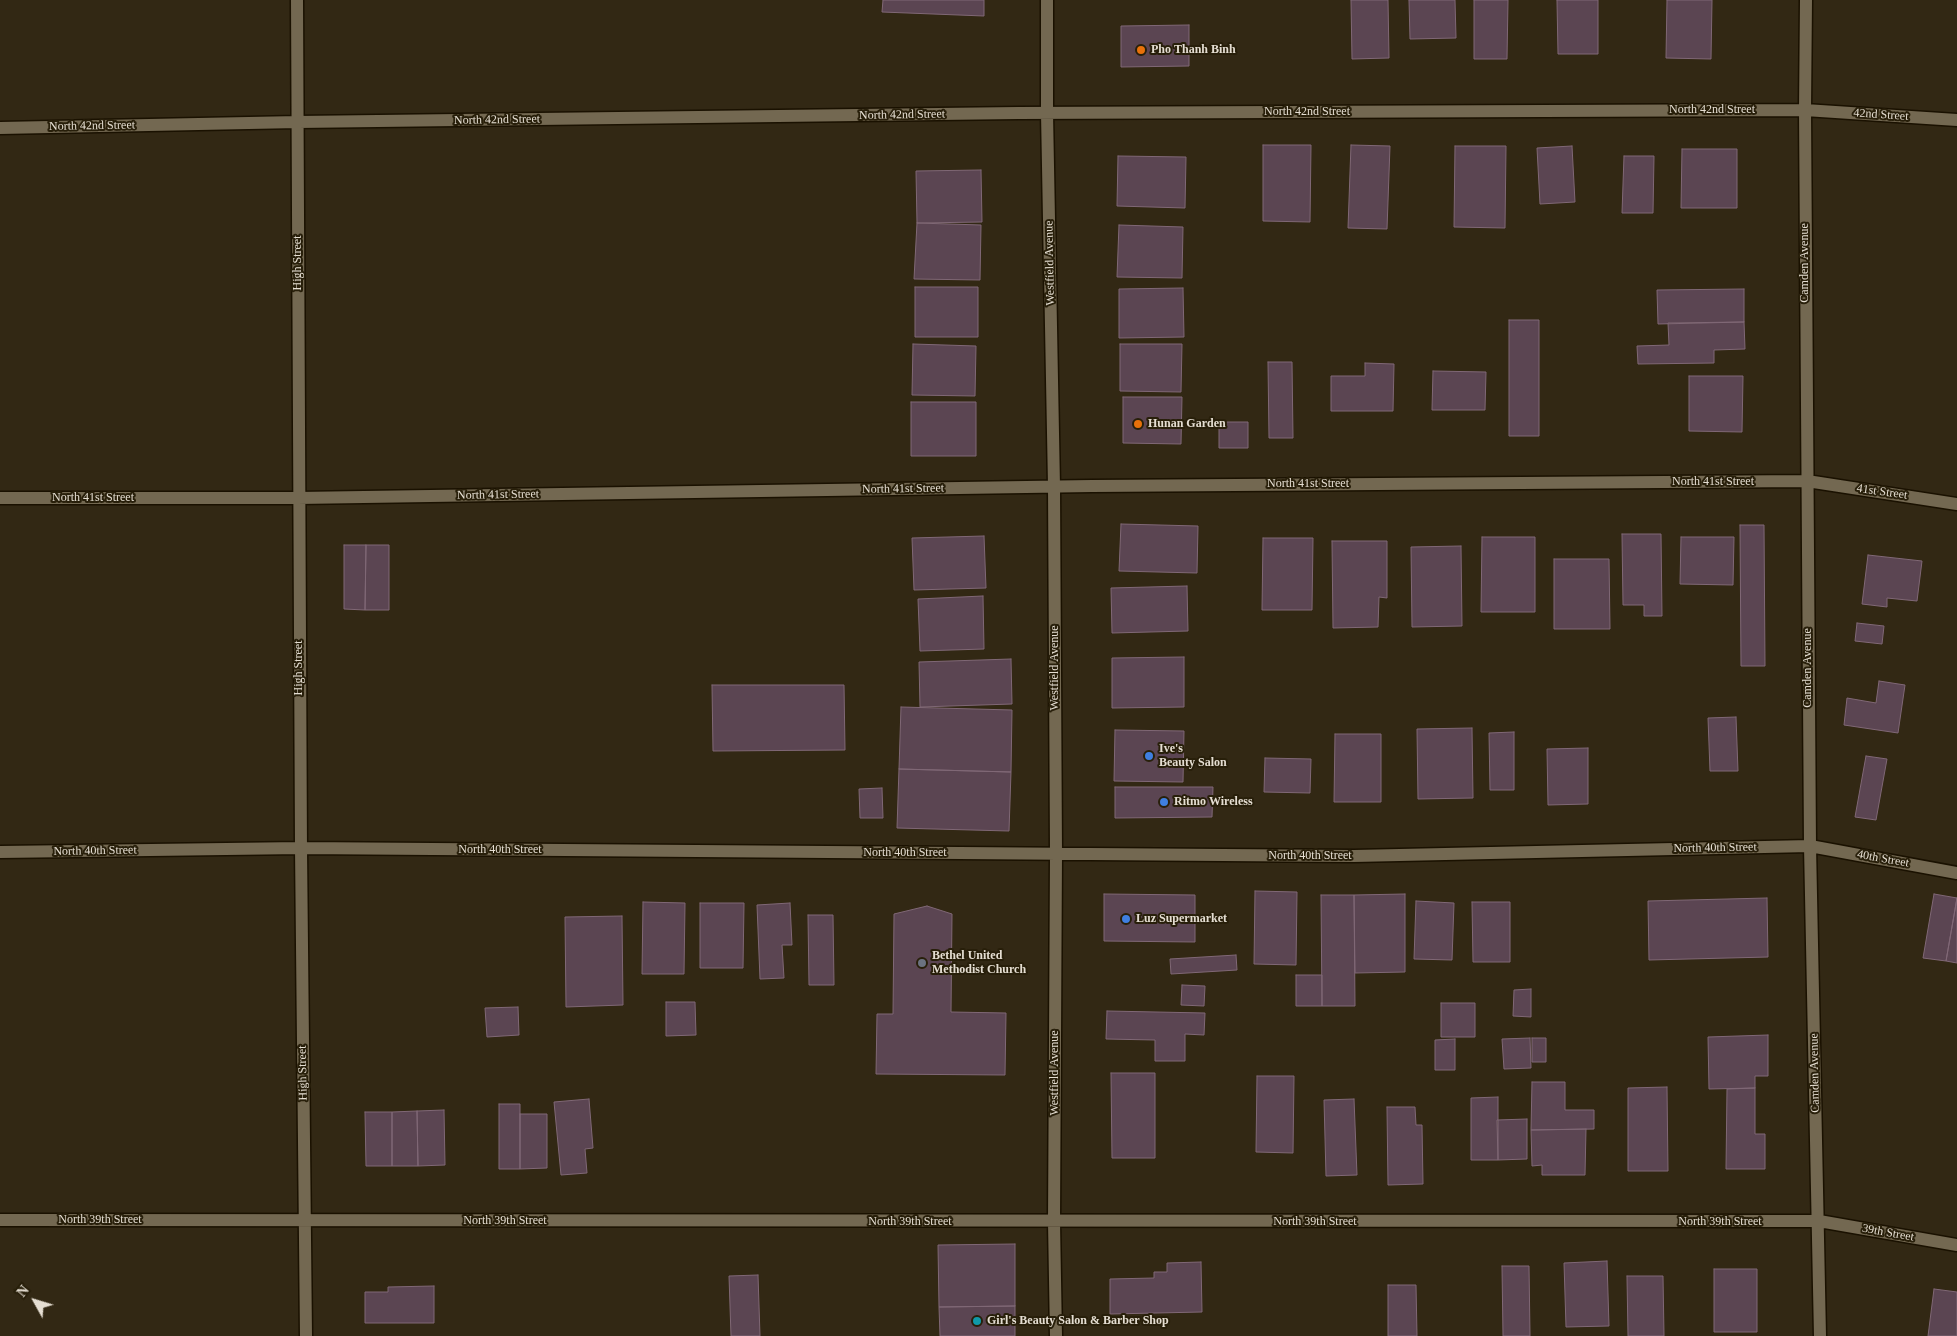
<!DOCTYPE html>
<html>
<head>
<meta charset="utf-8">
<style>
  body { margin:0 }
  #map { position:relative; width:1957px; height:1336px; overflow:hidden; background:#322814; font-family:Georgia,serif }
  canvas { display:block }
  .north { position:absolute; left:10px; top:1276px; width:50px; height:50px; -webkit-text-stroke:4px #281f0a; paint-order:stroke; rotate:309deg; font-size:14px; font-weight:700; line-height:20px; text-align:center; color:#e5ded2 }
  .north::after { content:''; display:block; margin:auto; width:18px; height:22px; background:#e5ded2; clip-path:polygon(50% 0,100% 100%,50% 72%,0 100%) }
</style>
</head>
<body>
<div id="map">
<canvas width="1957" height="1336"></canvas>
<div class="north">N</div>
</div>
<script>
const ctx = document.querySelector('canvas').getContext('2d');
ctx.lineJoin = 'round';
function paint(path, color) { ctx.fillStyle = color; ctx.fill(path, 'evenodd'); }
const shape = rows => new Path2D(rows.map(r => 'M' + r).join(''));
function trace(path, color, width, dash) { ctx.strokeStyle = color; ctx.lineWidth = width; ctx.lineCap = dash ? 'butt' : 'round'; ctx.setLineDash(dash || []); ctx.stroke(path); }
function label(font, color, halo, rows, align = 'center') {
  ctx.font = font + ' Georgia,serif'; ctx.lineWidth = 4; ctx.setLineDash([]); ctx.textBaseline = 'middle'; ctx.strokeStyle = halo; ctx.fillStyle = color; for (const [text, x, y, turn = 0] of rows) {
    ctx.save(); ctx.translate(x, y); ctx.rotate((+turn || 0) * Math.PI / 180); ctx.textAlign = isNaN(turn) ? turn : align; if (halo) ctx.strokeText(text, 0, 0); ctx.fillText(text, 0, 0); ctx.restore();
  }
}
const building = shape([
  [883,0,984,0,984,16,882,12,883,0],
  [1351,0,1388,0,1389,58,1352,59,1351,0],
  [1409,0,1455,0,1456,38,1410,39,1409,0],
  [1474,0,1508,0,1507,59,1474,59,1474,0],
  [1557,0,1598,0,1598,54,1558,54,1557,0],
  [1667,0,1712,0,1711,59,1666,58,1667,0],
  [1189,25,1189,66,1121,67,1121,26,1189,25],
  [1263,145,1311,145,1310,222,1263,221,1263,145],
  [1351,145,1390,146,1387,229,1348,228,1351,145],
  [1455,146,1506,146,1505,228,1454,227,1455,146],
  [1572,146,1575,202,1540,204,1537,148,1572,146],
  [1682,149,1737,149,1737,208,1681,208,1682,149],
  [1118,156,1186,157,1185,208,1117,206,1118,156],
  [1624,156,1654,156,1653,213,1622,213,1624,156],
  [981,170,982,222,917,223,916,171,981,170],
  [917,223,981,225,980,280,914,279,917,223],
  [1119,225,1183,227,1182,278,1117,277,1119,225],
  [915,287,978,287,978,337,915,337,915,287],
  [1183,288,1184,337,1119,338,1119,289,1183,288],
  [1744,289,1744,322,1658,324,1657,290,1744,289],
  [1509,320,1539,320,1539,436,1509,436,1509,320],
  [1744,322,1745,349,1714,350,1714,363,1638,364,1637,346,1669,345,1668,323,1744,322],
  [913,344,976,346,975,396,912,395,913,344],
  [1120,344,1182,344,1181,392,1120,391,1120,344],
  [1268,362,1292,362,1293,438,1269,438,1268,362],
  [1365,363,1394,364,1393,411,1331,411,1331,376,1365,376,1365,363],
  [1433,371,1486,372,1485,410,1432,410,1433,371],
  [1689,376,1743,376,1742,432,1689,431,1689,376],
  [1123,397,1182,397,1181,444,1123,443,1123,397],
  [911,402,976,402,976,456,911,456,911,402],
  [1219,422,1248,422,1248,448,1219,448,1219,422],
  [1121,524,1198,526,1197,573,1119,571,1121,524],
  [1740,525,1764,525,1765,666,1741,666,1740,525],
  [1622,534,1661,534,1662,616,1644,616,1644,605,1623,605,1622,534],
  [984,536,986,588,914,590,912,538,984,536],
  [1482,537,1535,537,1535,612,1481,612,1482,537],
  [1681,537,1734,537,1733,585,1680,584,1681,537],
  [1263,538,1313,538,1312,610,1262,610,1263,538],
  [1332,541,1387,541,1387,598,1379,597,1378,627,1333,628,1332,541],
  [344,545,366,545,365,610,344,609,344,545],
  [366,545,389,545,389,610,365,610,366,545],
  [1461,546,1462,626,1412,627,1411,547,1461,546],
  [1868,555,1922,561,1917,601,1887,598,1887,607,1862,604,1868,555],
  [1554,559,1609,559,1610,629,1554,629,1554,559],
  [1187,586,1188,631,1112,633,1111,588,1187,586],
  [983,596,984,649,920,651,918,599,983,596],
  [1857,623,1884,626,1882,644,1855,641,1857,623],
  [1184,657,1184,707,1112,708,1112,658,1184,657],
  [1011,659,1012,704,920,707,919,662,1011,659],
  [1879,681,1905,685,1898,733,1844,725,1847,698,1876,703,1879,681],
  [712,685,844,685,845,750,713,751,712,685],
  [901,707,1012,710,1011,772,899,769,901,707],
  [1736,717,1738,771,1710,771,1708,718,1736,717],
  [1472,728,1473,798,1418,799,1417,729,1472,728],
  [1115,730,1184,731,1183,782,1114,781,1115,730],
  [1514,732,1514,790,1490,790,1489,733,1514,732],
  [1335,734,1381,734,1381,802,1334,802,1335,734],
  [1588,748,1588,804,1548,805,1547,749,1588,748],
  [1866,756,1887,759,1876,820,1855,817,1866,756],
  [1265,758,1311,759,1310,793,1264,792,1265,758],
  [899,769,1011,772,1009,831,897,828,899,769],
  [1115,787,1213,787,1212,817,1115,818,1115,787],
  [882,788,883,818,860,818,859,789,882,788],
  [1255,891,1297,892,1296,965,1254,964,1255,891],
  [1104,894,1195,895,1195,942,1104,941,1104,894],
  [1405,894,1405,972,1355,973,1354,895,1405,894],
  [1934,894,1957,898,1946,961,1923,958,1934,894],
  [1321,895,1354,895,1355,1006,1322,1006,1321,895],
  [1767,898,1768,957,1649,960,1648,901,1767,898],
  [1957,898,1957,963,1946,961,1957,898],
  [1416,901,1454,903,1452,960,1414,959,1416,901],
  [643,902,685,903,684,974,642,974,643,902],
  [1472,902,1510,902,1510,962,1473,962,1472,902],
  [700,903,744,903,743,968,700,968,700,903],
  [790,903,792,945,782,945,784,978,760,979,757,905,790,903],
  [927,906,952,914,951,1012,1006,1013,1005,1075,876,1074,877,1014,893,1014,894,914,927,906],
  [808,915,833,915,834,985,809,985,808,915],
  [622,916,623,1005,566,1007,565,917,622,916],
  [1236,955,1237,970,1171,974,1170,959,1236,955],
  [1296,975,1322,975,1322,1006,1296,1006,1296,975],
  [1182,985,1205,986,1204,1006,1181,1005,1182,985],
  [1531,989,1531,1017,1513,1016,1514,990,1531,989],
  [666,1002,695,1002,696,1035,666,1036,666,1002],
  [1441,1003,1475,1003,1475,1037,1441,1037,1441,1003],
  [518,1007,519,1035,487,1037,485,1008,518,1007],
  [1107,1011,1205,1013,1204,1035,1185,1034,1185,1061,1155,1061,1155,1040,1106,1039,1107,1011],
  [1768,1035,1768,1076,1755,1076,1755,1088,1709,1089,1708,1037,1768,1035],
  [1530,1038,1531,1068,1504,1069,1502,1039,1530,1038],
  [1532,1038,1546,1038,1546,1062,1532,1062,1532,1038],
  [1455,1039,1455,1070,1435,1070,1435,1040,1455,1039],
  [1111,1073,1155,1073,1155,1158,1112,1158,1111,1073],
  [1257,1076,1294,1076,1293,1153,1256,1152,1257,1076],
  [1532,1082,1565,1082,1565,1110,1594,1110,1594,1129,1531,1130,1532,1082],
  [1667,1087,1668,1171,1628,1171,1628,1088,1667,1087],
  [1755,1088,1755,1134,1765,1134,1765,1169,1726,1169,1727,1089,1755,1088],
  [1498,1097,1498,1160,1471,1160,1471,1098,1498,1097],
  [589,1099,593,1148,585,1149,587,1173,561,1175,554,1102,589,1099],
  [1354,1099,1357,1175,1326,1176,1324,1100,1354,1099],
  [499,1104,520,1104,520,1169,499,1169,499,1104],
  [1387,1107,1415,1107,1416,1125,1422,1125,1423,1184,1388,1185,1387,1107],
  [444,1110,445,1165,418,1166,417,1111,444,1110],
  [417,1111,418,1166,392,1166,392,1112,417,1111],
  [365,1112,392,1112,392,1166,366,1166,365,1112],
  [520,1114,547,1114,547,1168,520,1169,520,1114],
  [1527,1119,1527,1159,1498,1160,1497,1120,1527,1119],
  [1586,1129,1585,1175,1542,1175,1542,1165,1532,1166,1531,1130,1586,1129],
  [1015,1244,1015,1306,939,1307,938,1245,1015,1244],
  [1607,1261,1609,1326,1566,1327,1564,1263,1607,1261],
  [1201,1262,1202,1312,1110,1314,1110,1279,1154,1278,1154,1272,1167,1272,1167,1263,1201,1262],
  [1502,1266,1529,1266,1530,1336,1503,1336,1502,1266],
  [1714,1269,1757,1269,1757,1332,1714,1332,1714,1269],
  [758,1275,760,1336,731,1336,729,1276,758,1275],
  [1627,1276,1663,1276,1664,1336,1628,1336,1627,1276],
  [1388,1285,1416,1285,1417,1336,1388,1336,1388,1285],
  [434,1286,434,1323,365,1323,365,1292,388,1292,388,1287,434,1286],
  [1934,1289,1957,1292,1957,1336,1928,1336,1934,1289],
  [1015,1306,1015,1336,940,1336,939,1307,1015,1306]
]);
paint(building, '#5b4552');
trace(building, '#806876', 1);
const minor = shape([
  [297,0,301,848,306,1336],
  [1047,0,1047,113,1054,486,1056,854,1054,1222,1056,1336],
  [1806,0,1805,110,1810,846,1820,1336],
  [0,128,298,122,1018,113,1805,110,1957,120],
  [0,498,298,498,1092,486,1807,481,1957,504],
  [0,852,301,848,1354,856,1810,846,1957,873],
  [0,1220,1819,1221,1957,1245]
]);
trace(minor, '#1a1100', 15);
trace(minor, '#736851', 12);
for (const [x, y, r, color] of [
  [1141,50,5,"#e8710a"],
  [1138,424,5,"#e8710a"],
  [1149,756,5,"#3f7fe0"],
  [1164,802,5,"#3f7fe0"],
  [1126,919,5,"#3f7fe0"],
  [922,963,5,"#6b7280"],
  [977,1321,5,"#0f9aa8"]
]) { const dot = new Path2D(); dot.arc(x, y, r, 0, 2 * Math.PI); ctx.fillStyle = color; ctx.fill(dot); trace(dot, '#281f0a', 2); }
label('bold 12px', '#e5ded2', '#281f0a', [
  ["Pho Thanh Binh",1151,50],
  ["Hunan Garden",1148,424],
  ["Ive's",1159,749],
  ["Beauty Salon",1159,763],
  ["Ritmo Wireless",1174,802],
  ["Luz Supermarket",1136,919],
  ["Bethel United",932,956],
  ["Methodist Church",932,970],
  ["Girl's Beauty Salon & Barber Shop",987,1321]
], 'left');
label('12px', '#e5ded2', '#281f0a', [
  ["North 42nd Street",1712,110],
  ["North 42nd Street",1307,112],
  ["North 42nd Street",902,115,-1],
  ["42nd Street",1881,115,4],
  ["North 42nd Street",497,120,-1],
  ["North 42nd Street",92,126,-1],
  ["High Street",298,263,-90],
  ["Westfield Avenue",1050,263,-91],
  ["Camden Avenue",1805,263,-90],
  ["North 41st Street",1713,482],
  ["North 41st Street",1308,484],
  ["North 41st Street",903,489,-1],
  ["41st Street",1882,492,8],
  ["North 41st Street",498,495,-1],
  ["North 41st Street",93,498],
  ["High Street",299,668,-90],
  ["Westfield Avenue",1055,668,-90],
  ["Camden Avenue",1808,668,-90],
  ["North 40th Street",1715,848,-1],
  ["North 40th Street",500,850],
  ["North 40th Street",95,851,-1],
  ["North 40th Street",905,853],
  ["North 40th Street",1310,856],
  ["40th Street",1883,859,10],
  ["High Street",303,1073,-91],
  ["Westfield Avenue",1055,1073,-90],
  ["Camden Avenue",1815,1073,-91],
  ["North 39th Street",100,1220],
  ["North 39th Street",505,1221],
  ["North 39th Street",910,1222],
  ["North 39th Street",1315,1222],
  ["North 39th Street",1720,1222],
  ["39th Street",1888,1233,10]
]);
</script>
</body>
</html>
